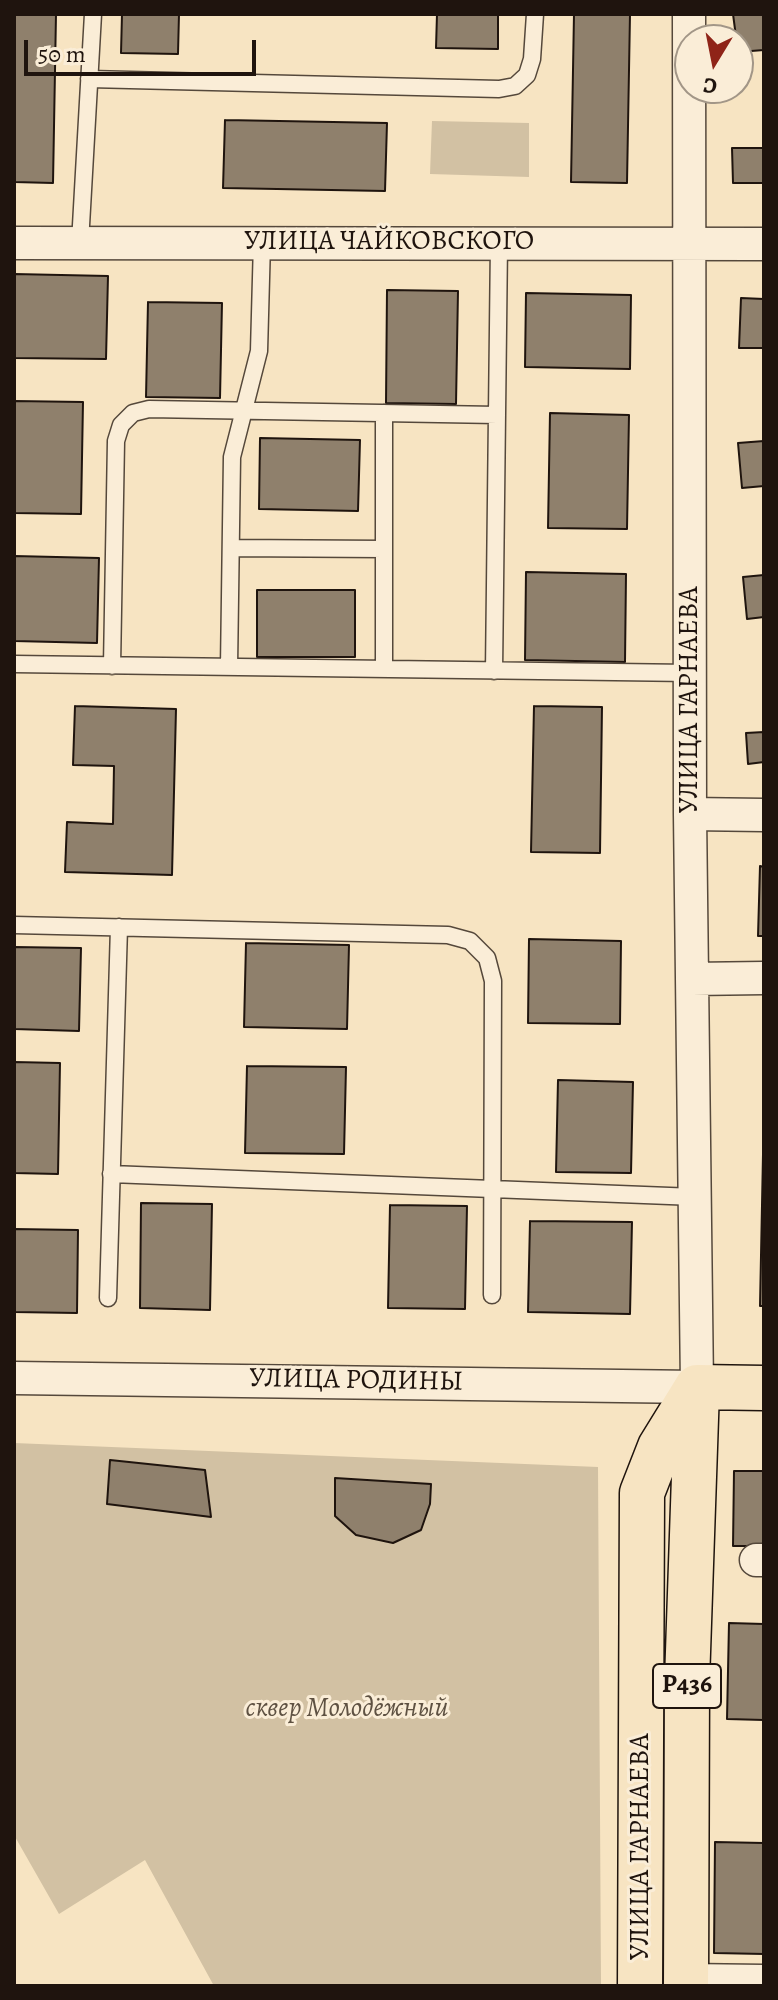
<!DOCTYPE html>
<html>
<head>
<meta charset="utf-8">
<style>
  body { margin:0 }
  #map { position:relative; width:778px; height:2000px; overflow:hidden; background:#f7e4c2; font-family:Alegreya,serif }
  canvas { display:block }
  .frame { position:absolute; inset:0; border:16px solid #1f140e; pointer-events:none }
  .north { position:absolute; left:674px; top:24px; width:80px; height:80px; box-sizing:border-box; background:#faedd7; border:2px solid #a29687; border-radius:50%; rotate:190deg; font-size:22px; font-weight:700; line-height:32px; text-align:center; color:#1f140e }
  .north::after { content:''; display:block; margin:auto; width:28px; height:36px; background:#8f2418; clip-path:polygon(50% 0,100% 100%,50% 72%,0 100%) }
  .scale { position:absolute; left:24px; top:40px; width:232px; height:36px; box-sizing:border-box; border:4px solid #1f140e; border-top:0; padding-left:10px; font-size:24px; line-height:28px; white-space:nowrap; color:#1f140e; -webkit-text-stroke:6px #faedd7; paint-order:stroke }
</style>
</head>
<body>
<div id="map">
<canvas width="778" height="2000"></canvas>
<div class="frame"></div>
<div class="north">С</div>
<div class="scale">50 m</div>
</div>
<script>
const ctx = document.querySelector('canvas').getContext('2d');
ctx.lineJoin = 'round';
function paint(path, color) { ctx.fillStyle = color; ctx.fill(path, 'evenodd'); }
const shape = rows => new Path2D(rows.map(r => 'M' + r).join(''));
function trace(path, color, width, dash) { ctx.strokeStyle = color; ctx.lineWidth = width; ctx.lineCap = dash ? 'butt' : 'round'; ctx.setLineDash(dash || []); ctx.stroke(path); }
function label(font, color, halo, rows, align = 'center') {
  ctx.font = font + ' Alegreya,serif'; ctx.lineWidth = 6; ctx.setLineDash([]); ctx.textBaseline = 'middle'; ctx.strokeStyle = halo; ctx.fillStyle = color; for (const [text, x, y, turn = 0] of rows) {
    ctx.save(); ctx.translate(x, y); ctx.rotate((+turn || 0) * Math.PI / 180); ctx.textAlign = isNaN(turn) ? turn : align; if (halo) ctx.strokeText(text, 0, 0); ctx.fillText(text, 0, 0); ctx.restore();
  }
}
paint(shape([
  [432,121,529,123,529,177,430,174],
  [14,1443,598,1467,601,1986,214,1986,145,1860,59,1914,14,1835]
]), '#d2c1a3');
const building = shape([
  [14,14,56,14,53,183,14,182,14,14],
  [122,14,179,14,178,54,121,53,122,14],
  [437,14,498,14,498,49,436,48,437,14],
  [574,14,630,14,627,183,571,182,574,14],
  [733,14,764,14,764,50,738,52,733,14],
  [225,120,387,123,385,191,223,188,225,120],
  [732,148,764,148,764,183,733,183,732,148],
  [14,274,108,276,106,359,14,358,14,274],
  [387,290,458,291,456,404,386,403,387,290],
  [526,293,631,295,630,369,525,367,526,293],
  [741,298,764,299,764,348,739,348,741,298],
  [148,302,222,303,220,398,146,397,148,302],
  [14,401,83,402,81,514,14,513,14,401],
  [550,413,629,415,627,529,548,528,550,413],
  [260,438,360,440,358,511,259,509,260,438],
  [764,441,764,486,742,488,738,443,764,441],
  [14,556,99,558,97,643,14,641,14,556],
  [526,572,626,574,625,662,525,660,526,572],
  [764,575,764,617,747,619,743,577,764,575],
  [257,590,355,590,355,657,257,657,257,590],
  [75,706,176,709,172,875,65,872,67,822,113,824,114,766,73,765,75,706],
  [534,706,602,707,600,853,531,852,534,706],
  [764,732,764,762,748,764,746,733,764,732],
  [760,866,764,867,764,936,758,936,760,866],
  [529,939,621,941,620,1024,528,1023,529,939],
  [246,943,349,945,347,1029,244,1027,246,943],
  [14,947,81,948,79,1031,14,1029,14,947],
  [14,1062,60,1063,58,1174,14,1173,14,1062],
  [247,1066,346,1067,344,1154,245,1153,247,1066],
  [558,1080,633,1082,631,1173,556,1172,558,1080],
  [764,1104,764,1306,760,1306,764,1104],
  [141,1203,212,1204,210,1310,140,1308,141,1203],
  [390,1205,467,1206,465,1309,388,1308,390,1205],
  [530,1221,632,1222,630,1314,528,1312,530,1221],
  [14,1229,78,1230,77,1313,14,1312,14,1229],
  [110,1460,205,1470,211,1517,107,1504,110,1460],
  [734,1471,764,1471,764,1546,733,1546,734,1471],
  [335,1478,431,1484,430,1504,421,1530,393,1543,356,1535,335,1516,335,1478],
  [729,1623,764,1624,764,1720,727,1719,729,1623],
  [715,1842,764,1843,764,1954,714,1953,715,1842]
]);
paint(building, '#8f806c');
trace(building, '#1f140e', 2);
const lane = shape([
  [89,79,499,89,515,86,527,75,532,59,535,14],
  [80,243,93,14],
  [231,548,384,549],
  [14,664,690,673],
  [112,666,116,441,121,425,133,413,149,409,497,415],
  [229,667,232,457,259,351,262,242],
  [384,669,384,413],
  [494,671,499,242],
  [14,925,448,935,470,941,487,958,493,981,492,1295],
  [111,1174,695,1197],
  [108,1298,119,927]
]);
const street = shape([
  [14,243,764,244],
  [690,814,764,815],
  [692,979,764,978],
  [14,1378,697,1387,690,814,689,14],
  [756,1560,764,1560],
  [686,1980,764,1981]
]);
const primary = shape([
  [697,1387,764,1388],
  [640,1986,642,1493,660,1447,697,1387],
  [686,1986,687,1681,697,1389]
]);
trace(lane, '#55483b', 19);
trace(street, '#55483b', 35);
trace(primary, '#1f140e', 47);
trace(lane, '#faedd7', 16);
trace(street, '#faedd7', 32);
trace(primary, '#f7e4c2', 44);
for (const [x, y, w] of [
  [687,1686,68]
]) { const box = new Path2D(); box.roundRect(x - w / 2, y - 22, w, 44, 6); ctx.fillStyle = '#faedd7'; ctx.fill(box); trace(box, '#1f140e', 2); }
label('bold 26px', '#1f140e', null, [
  ["P436",687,1686]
]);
label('28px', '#1f140e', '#faedd7', [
  ["УЛИЦА ЧАЙКОВСКОГО",389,242],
  ["УЛИЦА ГАРНАЕВА",690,700,-90],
  ["УЛИЦА РОДИНЫ",356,1381,1],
  ["УЛИЦА ГАРНАЕВА",641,1847,-90]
]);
label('italic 28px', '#5e5142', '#faedd7', [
  ["сквер Молодёжный",347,1709]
]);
</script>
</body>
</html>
